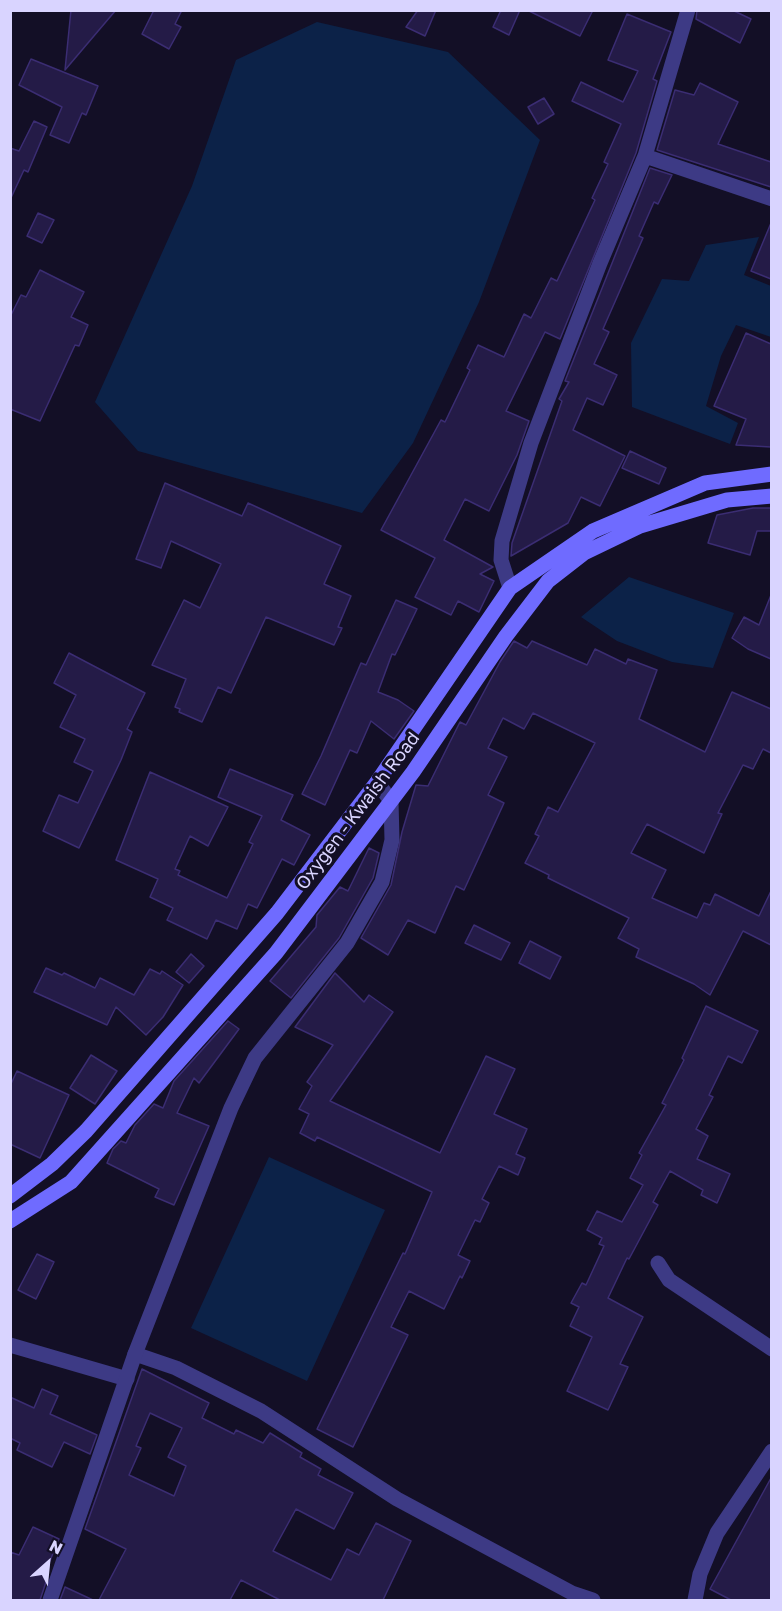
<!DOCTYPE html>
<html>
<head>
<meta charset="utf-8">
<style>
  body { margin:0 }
  #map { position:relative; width:782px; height:1611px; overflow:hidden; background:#130f26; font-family:"Golos Text",sans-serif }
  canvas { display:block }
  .frame { position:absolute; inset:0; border:12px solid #d9d4ff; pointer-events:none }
  .north { position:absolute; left:18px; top:1533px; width:60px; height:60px; -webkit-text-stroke:4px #130f26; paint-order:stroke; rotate:27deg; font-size:16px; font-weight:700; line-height:24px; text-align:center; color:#d9d4ff }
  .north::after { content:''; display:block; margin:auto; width:21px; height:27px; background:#d9d4ff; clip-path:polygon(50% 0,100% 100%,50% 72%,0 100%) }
</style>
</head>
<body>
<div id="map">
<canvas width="782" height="1611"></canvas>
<div class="frame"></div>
<div class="north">N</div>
</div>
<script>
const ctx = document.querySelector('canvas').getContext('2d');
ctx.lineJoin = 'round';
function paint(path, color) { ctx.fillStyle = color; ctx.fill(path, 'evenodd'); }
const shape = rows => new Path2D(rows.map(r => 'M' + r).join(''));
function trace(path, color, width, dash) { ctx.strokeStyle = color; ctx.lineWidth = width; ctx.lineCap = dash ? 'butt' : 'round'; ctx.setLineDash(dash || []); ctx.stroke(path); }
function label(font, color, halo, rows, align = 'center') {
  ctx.font = font + ' "Golos Text",sans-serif'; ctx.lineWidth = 6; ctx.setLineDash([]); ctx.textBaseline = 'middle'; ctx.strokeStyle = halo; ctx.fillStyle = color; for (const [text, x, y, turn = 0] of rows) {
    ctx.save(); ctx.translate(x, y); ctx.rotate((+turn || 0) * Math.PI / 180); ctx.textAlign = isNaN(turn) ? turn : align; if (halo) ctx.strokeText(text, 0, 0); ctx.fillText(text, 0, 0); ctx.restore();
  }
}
paint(shape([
  [317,22,448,52,540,140,479,302,413,443,362,513,138,451,95,402,192,186,236,60],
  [759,237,744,275,771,286,771,337,736,325,721,356,706,406,738,423,730,444,632,407,631,343,662,279,689,281,706,245],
  [629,577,734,613,713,668,672,662,617,641,581,617],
  [269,1157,385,1210,307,1381,191,1328]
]), '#0c2248');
const building = shape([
  [71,10,116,10,65,70,71,10],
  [154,10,182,10,175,24,181,27,169,49,142,34,154,10],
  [418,10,436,10,425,36,406,27,418,10],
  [501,10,520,10,509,35,493,27,501,10],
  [527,10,593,10,580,36,527,10],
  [697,10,732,10,751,19,740,43,696,19,697,10],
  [627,14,671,32,653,79,657,81,636,153,560,339,545,332,506,411,529,421,517,455,489,511,465,499,444,540,493,567,480,574,494,581,479,612,458,601,451,615,415,597,435,558,381,530,441,420,445,422,470,370,467,368,478,345,504,357,524,314,531,318,551,278,557,281,595,200,592,198,608,164,604,162,621,124,572,101,581,82,623,102,638,71,608,60,627,14],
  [31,59,98,86,86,115,82,113,69,143,50,135,62,107,19,85,31,59],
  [700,83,738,102,718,144,771,162,771,187,657,150,675,90,694,95,700,83],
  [544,98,554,114,538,124,528,107,544,98],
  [34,121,47,127,28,172,24,170,10,200,10,148,19,151,34,121],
  [650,168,672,175,658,204,654,202,639,236,643,238,603,329,609,332,594,364,617,375,603,405,587,398,573,430,625,456,600,506,581,497,568,523,511,556,512,543,562,401,559,399,569,382,565,381,650,168],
  [38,213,54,220,42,243,27,236,38,213],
  [771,223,771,279,751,271,771,223],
  [40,270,84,292,71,317,88,325,79,346,75,345,40,421,10,409,10,317,21,295,26,297,40,270],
  [746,333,771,344,771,447,736,445,746,419,714,406,746,333],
  [630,451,666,468,659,484,622,468,630,451],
  [165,483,242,516,248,503,341,546,324,584,351,596,338,627,342,628,334,645,266,617,231,693,218,687,202,722,179,712,180,709,175,707,186,679,152,665,184,600,200,608,221,564,171,541,161,568,136,559,165,483],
  [753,508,771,508,771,531,757,531,750,555,708,543,717,515,753,508],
  [771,595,771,659,748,649,732,638,744,617,759,625,771,595],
  [396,600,417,609,395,655,392,654,378,692,398,700,414,711,394,739,371,721,357,753,350,750,325,805,302,794,321,756,361,663,366,665,396,600],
  [514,641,527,648,532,641,587,665,595,649,626,664,628,659,657,670,639,719,705,752,732,692,771,709,771,753,763,749,753,769,743,765,718,813,722,814,704,853,647,824,631,853,666,870,652,898,697,918,704,903,710,905,715,894,759,916,771,891,771,945,743,931,710,995,694,984,636,957,639,949,618,938,629,918,548,878,549,875,525,863,539,836,535,834,548,807,558,812,595,743,533,713,524,729,503,718,488,748,507,757,488,795,504,803,464,890,456,886,435,933,408,920,388,955,361,938,391,885,402,832,416,785,428,786,460,722,466,725,500,662,514,641],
  [69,653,145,693,127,729,132,732,121,760,79,848,43,831,59,795,78,803,93,771,74,762,85,739,60,727,76,695,54,683,69,653],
  [230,769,293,795,281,820,310,835,294,865,282,859,257,908,248,904,237,929,216,920,207,939,167,920,173,908,150,897,158,879,116,860,150,772,228,807,208,846,190,836,175,869,180,871,178,875,227,898,253,844,249,842,262,816,218,797,230,769],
  [369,848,379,853,373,878,339,938,291,998,270,981,316,927,317,915,340,887,348,891,369,848],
  [474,925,510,943,501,960,465,943,474,925],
  [530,941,561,957,550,979,519,963,530,941],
  [191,954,204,966,189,983,176,972,191,954],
  [46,968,62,975,64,973,95,988,100,978,134,995,150,969,160,974,162,971,183,985,163,1017,146,1035,116,1007,107,1025,34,992,46,968],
  [335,973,364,1002,369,995,393,1012,330,1101,440,1153,486,1056,515,1069,494,1114,527,1129,516,1154,525,1158,518,1175,499,1166,482,1199,489,1203,480,1222,475,1220,458,1255,470,1261,462,1278,460,1276,444,1309,409,1291,391,1327,408,1335,353,1447,317,1429,403,1253,405,1254,432,1192,317,1137,315,1141,300,1133,309,1114,299,1109,312,1086,307,1082,333,1045,295,1027,335,973],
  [706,1006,758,1031,742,1063,728,1056,709,1095,713,1097,696,1129,708,1136,697,1159,730,1174,717,1203,701,1195,703,1190,670,1171,653,1202,658,1205,629,1259,627,1258,608,1298,643,1317,620,1364,628,1367,608,1410,567,1391,592,1337,570,1326,579,1307,571,1303,582,1283,586,1285,604,1246,599,1244,602,1238,587,1230,597,1211,622,1222,643,1185,630,1178,642,1155,639,1153,666,1105,662,1103,684,1060,682,1058,706,1006],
  [228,1021,239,1029,199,1083,194,1078,177,1113,209,1126,174,1205,155,1197,159,1189,107,1163,113,1149,121,1141,126,1143,135,1125,154,1104,163,1108,174,1081,228,1021],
  [91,1055,117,1071,95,1104,70,1088,91,1055],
  [17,1071,69,1095,40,1158,10,1144,10,1086,17,1071],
  [37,1254,54,1262,36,1299,18,1290,37,1254],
  [142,1369,209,1403,202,1418,234,1434,236,1430,263,1443,270,1433,302,1453,300,1457,321,1469,318,1475,353,1493,334,1529,296,1509,273,1551,331,1580,347,1549,359,1555,376,1523,411,1541,383,1600,280,1600,241,1580,230,1600,99,1600,126,1549,85,1529,142,1369],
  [150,1413,182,1428,168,1457,186,1466,174,1496,129,1475,141,1448,136,1446,150,1413],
  [42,1389,58,1396,50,1414,97,1435,90,1454,64,1442,52,1467,17,1450,20,1443,10,1438,10,1397,34,1408,42,1389],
  [771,1478,771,1600,731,1600,710,1589,771,1478],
  [33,1527,59,1539,47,1568,44,1577,47,1579,40,1600,10,1600,10,1552,19,1555,33,1527],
  [65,1587,93,1600,60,1600,65,1587]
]);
paint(building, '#241b47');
trace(building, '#3b2d73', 1.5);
trace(shape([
  [645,156,772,199],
  [510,588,501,560,502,541,531,443,600,263,645,156,688,10],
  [658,1263,669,1280,772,1349],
  [10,1345,127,1379],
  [135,1354,176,1368,261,1411,397,1499,572,1593,593,1600],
  [695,1600,700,1574,717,1533,772,1451]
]), '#3d3a85', 15);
trace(shape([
  [50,1600,135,1354,231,1108,255,1058,347,943,382,882,392,840,391,801,377,782]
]), '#3d3a85', 15);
trace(shape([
  [10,1196,52,1164,86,1131,277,913,377,782,510,588,593,531,705,483,772,474],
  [10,1221,71,1182,276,953,413,772,506,636,548,581,584,553,640,526,727,500,772,496]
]), '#6f6bff', 15);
label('18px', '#d9d4ff', '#130f26', [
  ["Oxygen - Kwaish Road",358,811,-53]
]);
</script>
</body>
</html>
